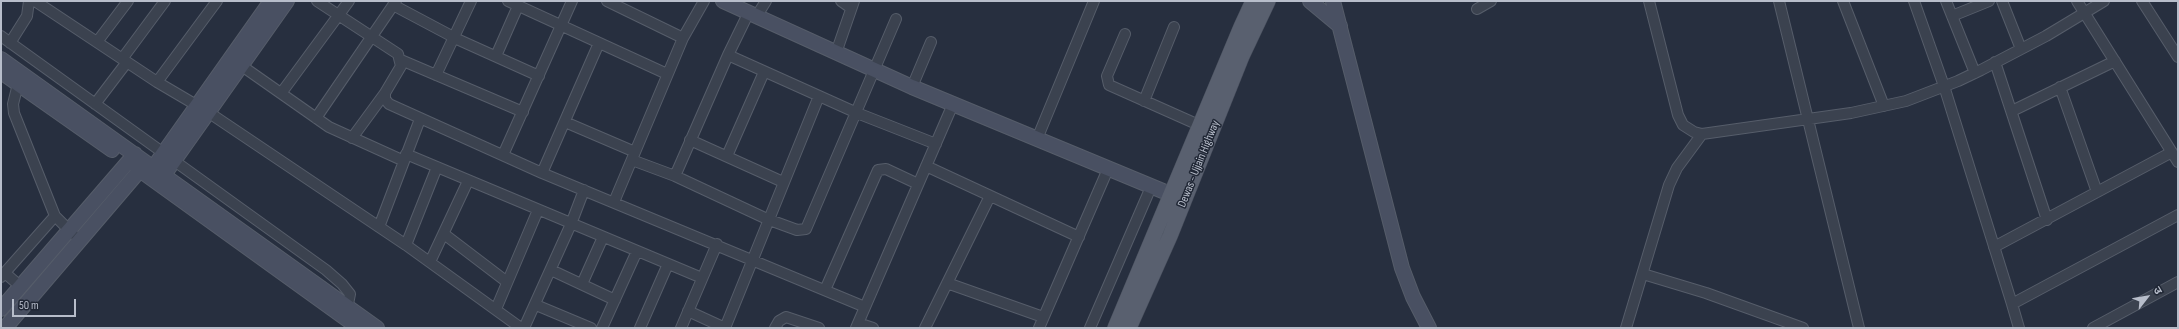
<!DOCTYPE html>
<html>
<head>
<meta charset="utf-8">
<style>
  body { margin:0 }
  #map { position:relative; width:2179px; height:329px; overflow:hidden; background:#272f3f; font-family:"Sofia Sans Condensed","Noto Sans Devanagari",sans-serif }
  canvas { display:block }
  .frame { position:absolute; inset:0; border:2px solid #b7bdca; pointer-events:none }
  .north { position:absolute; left:2127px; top:277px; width:40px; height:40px; -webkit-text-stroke:3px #202735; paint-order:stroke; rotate:59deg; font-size:11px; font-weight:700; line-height:16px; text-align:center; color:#b7bdca }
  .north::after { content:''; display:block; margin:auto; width:14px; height:18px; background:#b7bdca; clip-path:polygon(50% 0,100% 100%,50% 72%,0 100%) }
  .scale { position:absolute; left:12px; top:299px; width:64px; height:18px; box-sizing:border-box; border:2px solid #b7bdca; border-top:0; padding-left:5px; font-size:12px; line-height:14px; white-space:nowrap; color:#b7bdca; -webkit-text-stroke:3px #202735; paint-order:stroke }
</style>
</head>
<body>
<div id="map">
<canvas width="2179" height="329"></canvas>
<div class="frame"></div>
<div class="north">उ</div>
<div class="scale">50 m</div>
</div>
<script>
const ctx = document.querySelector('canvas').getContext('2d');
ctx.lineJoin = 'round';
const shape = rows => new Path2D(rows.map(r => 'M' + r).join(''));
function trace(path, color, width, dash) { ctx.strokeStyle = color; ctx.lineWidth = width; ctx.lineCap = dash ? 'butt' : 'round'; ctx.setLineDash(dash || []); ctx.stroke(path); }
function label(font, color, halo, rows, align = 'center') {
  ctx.font = font + ' "Sofia Sans Condensed",sans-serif'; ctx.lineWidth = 3; ctx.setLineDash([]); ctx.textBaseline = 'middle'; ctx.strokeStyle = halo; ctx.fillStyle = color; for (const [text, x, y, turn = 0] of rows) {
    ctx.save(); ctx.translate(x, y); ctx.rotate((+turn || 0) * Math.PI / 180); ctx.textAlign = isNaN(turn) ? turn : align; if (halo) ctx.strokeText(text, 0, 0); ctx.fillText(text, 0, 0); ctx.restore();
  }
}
const street = shape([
  [35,1,157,82,208,112,406,245,521,328],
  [317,1,398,54,401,66,385,93,385,99,389,104,542,173,865,307],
  [508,1,667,74],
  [607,1,683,38],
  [841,1,851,8],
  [1649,1,1678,115,1683,125,1694,132,1702,134,1851,113,1906,101,1958,81,1981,70,2046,36,2104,1],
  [1779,1,1859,328],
  [1843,1,1884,106],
  [1914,1,1944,86,2012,304,2178,215],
  [1946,1,1975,73],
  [2002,1,2021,49],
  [2077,1,2178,162],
  [2142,1,2178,57],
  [393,5,459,40,539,76],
  [1477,9,1491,1],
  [1952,16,1989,1],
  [756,17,766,1],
  [1125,34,1107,76,1109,85,1201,126],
  [1,36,326,270,342,284,350,294,348,304,344,312],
  [97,42,128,1],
  [10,43,27,16,29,1],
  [836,53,854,1],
  [728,55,857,113,936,144],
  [496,56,518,6],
  [122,59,165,1],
  [401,60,523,112],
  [1995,62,2047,220],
  [242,66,329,127,404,161],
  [436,75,471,1],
  [157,82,217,1],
  [18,84,13,104,14,113,55,216,73,234],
  [912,87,931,42],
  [2060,87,2097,192],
  [282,92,349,1],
  [1144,101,1174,27],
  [95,104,127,62],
  [2012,111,2115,61],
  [316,118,396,1],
  [565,122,635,152],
  [352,138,385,93],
  [1037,139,1094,1],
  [690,140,783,182],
  [406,154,702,278],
  [503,155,572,1],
  [727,156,764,72],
  [632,160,675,176,767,219,797,230,806,229,896,19],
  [926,166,1079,237],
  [542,173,599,43],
  [675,176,728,55,748,14],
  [614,202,683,38,704,1],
  [379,227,420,119],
  [444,234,507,282],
  [406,245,437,167],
  [1994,247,2172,152],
  [430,262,468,181],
  [551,270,615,300],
  [5,273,20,286],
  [1643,274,1706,293,1803,328],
  [1,277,55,216],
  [947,283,1043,317],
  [582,284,603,237],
  [825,290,878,170,886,169,918,184],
  [2012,304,2019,328],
  [536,305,591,328],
  [496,309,538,210],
  [688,311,725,328],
  [858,323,873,328],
  [524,328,571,224,584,190],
  [602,328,637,251],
  [640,328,668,264],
  [681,328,717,244],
  [725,328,819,96],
  [775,328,779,321,786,317,819,328],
  [856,328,953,104],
  [925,328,990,196],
  [1039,328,1108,169],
  [1090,328,1151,187],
  [1626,328,1669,185,1677,168,1702,134],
  [2093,328,2178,282]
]);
const secondary = shape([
  [723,1,912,87,1182,199],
  [1310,1,1340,26],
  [1333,1,1402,268,1413,297,1429,328],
  [1,59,377,328],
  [1,72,112,150],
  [137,168,359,328],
  [148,175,271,1],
  [159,182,287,1],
  [1,309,135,154],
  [5,328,146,163]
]);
const primary = shape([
  [1115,328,1241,27,1253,1],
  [1129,328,1170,236,1242,56,1268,1]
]);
trace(street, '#565d6a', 12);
trace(secondary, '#565d6a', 16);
trace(primary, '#444b59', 16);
trace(street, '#3b424f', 10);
trace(secondary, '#495062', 14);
trace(primary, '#59606f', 15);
label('12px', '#b7bdca', '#202735', [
  ["Dewas - Ujjain Highway",1199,164,-68]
]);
</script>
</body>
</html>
